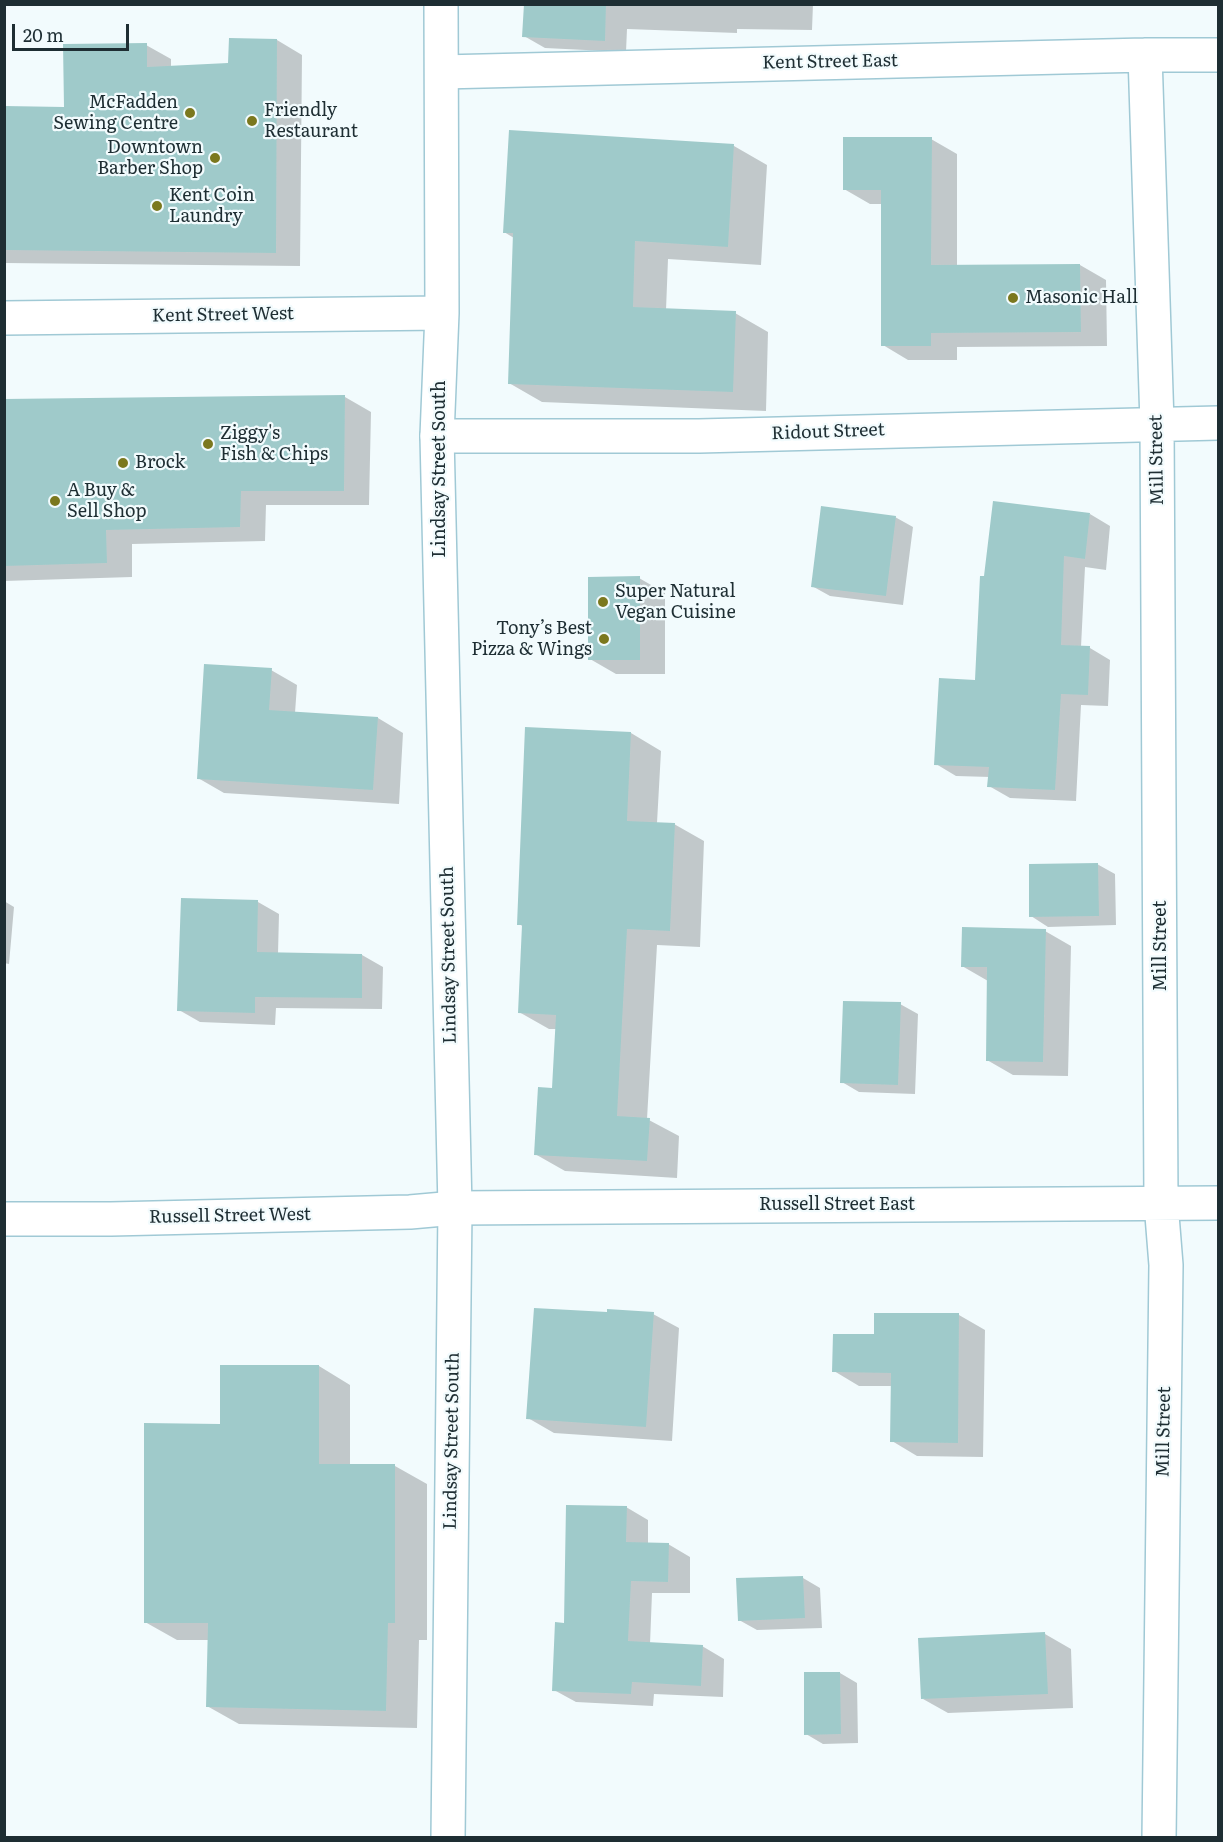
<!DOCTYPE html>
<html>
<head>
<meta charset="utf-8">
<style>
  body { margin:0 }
  #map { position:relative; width:1223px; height:1842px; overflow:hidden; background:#f2fbfd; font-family:Literata,serif }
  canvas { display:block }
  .frame { position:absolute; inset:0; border:6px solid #1e2e33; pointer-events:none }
  .scale { position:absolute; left:12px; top:24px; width:117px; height:27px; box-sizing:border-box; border:3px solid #1e2e33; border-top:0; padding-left:8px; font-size:18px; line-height:21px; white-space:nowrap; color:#1e2e33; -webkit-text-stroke:4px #f2fbfd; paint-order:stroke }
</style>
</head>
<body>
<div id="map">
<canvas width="1223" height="1842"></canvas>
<div class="frame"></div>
<div class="scale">20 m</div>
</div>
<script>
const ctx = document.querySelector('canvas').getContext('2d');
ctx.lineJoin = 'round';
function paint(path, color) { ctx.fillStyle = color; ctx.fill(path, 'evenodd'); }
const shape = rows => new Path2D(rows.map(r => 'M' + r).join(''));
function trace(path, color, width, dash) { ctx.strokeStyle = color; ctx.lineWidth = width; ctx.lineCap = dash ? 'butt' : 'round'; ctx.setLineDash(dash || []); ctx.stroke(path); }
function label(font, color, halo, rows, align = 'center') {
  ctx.font = font + ' Literata,serif'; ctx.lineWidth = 4.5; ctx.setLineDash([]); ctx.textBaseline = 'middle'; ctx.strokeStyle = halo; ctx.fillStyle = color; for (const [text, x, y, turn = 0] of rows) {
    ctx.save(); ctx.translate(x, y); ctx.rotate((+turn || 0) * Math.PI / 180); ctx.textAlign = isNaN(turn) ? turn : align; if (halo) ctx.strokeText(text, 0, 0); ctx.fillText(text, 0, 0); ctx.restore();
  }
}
paint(shape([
  [525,4,813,4,812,30,737,29,737,33,627,29,626,52,545,48,524,36],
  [277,40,302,55,300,266,4,263,4,108,65,109,146,45,171,59,171,67,230,65],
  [511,132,734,146,767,165,761,265,668,259,666,310,735,313,768,332,766,411,542,402,509,383,514,238,504,232],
  [931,139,957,154,957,266,1080,265,1106,280,1107,346,957,347,957,360,908,360,883,345,883,204,870,204,844,189],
  [345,397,371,412,369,505,266,505,265,541,132,544,132,577,4,581,4,401],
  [1090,514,1110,526,1106,570,1085,567,1081,647,1090,648,1110,660,1108,706,1081,705,1076,801,1010,798,989,786,990,777,956,776,936,764,976,682],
  [895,517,913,527,903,605,830,596,812,586],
  [639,578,665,593,665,674,616,674,590,659],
  [271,670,297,685,295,713,378,718,403,733,399,804,224,793,198,778],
  [527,729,631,733,661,751,657,823,674,824,704,841,700,947,657,945,647,1119,679,1136,677,1178,565,1171,535,1154,553,1090,556,1029,549,1029,519,1012,524,927,519,924],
  [1097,864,1115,874,1116,925,1048,927,1031,916],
  [183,899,258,902,279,914,278,954,362,955,383,967,382,1009,276,1008,275,1025,200,1022,179,1010],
  [4,901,14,907,9,964,4,963],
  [1045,931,1071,946,1068,1076,1013,1075,987,1060,988,981,962,966],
  [900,1004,918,1014,915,1094,859,1092,842,1082],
  [609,1314,653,1314,679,1328,672,1441,554,1433,528,1418],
  [959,1315,985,1330,983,1457,917,1456,892,1441,892,1386,859,1386,834,1371,876,1336],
  [319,1366,350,1385,350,1466,395,1466,427,1484,427,1640,419,1640,417,1728,239,1724,207,1706,209,1640,177,1640,145,1622,221,1425],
  [626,1507,648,1520,648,1544,668,1544,690,1557,690,1593,652,1593,650,1644,702,1646,724,1659,723,1697,654,1694,653,1706,576,1702,554,1690,566,1624],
  [803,1578,820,1588,822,1628,757,1630,739,1620],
  [1045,1634,1071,1649,1073,1708,948,1713,923,1699],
  [840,1673,857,1683,858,1743,823,1744,806,1734]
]), '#0003');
paint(shape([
  [524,4,606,4,605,41,522,37],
  [229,38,277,39,276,253,4,250,4,106,64,107,63,44,147,43,147,67,228,63],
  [509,130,734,144,728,247,635,241,633,307,736,311,733,392,508,384,513,233,503,233],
  [843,137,932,137,931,265,1080,264,1081,332,931,333,931,346,881,346,881,190,843,190],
  [345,395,344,491,241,491,240,527,106,530,107,563,4,566,4,399],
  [993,501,1090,513,1085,559,1064,556,1061,645,1090,646,1088,695,1061,694,1055,790,987,787,989,767,934,765,939,678,975,680,980,576,984,576],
  [821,506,896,516,886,596,811,587],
  [640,576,640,660,588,660,588,577],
  [204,664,272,668,269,710,378,717,373,790,197,779],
  [525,727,631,732,627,821,675,823,670,931,627,929,617,1116,650,1118,647,1161,534,1155,538,1087,552,1088,556,1015,518,1013,522,925,517,925],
  [1098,863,1099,916,1029,917,1029,864],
  [181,898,258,900,257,952,362,954,362,998,255,997,255,1013,177,1011],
  [962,927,1046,929,1043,1062,986,1061,987,967,961,967],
  [843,1001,901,1002,898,1085,840,1083],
  [534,1308,607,1312,607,1309,654,1312,646,1427,526,1419],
  [874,1313,959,1313,958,1443,890,1442,891,1373,832,1372,833,1334,874,1334],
  [220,1365,319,1365,319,1464,395,1464,395,1623,388,1623,386,1711,206,1707,208,1623,144,1623,144,1423,220,1424],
  [566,1505,627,1506,626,1542,669,1543,668,1582,631,1581,628,1641,703,1645,701,1686,632,1682,631,1694,552,1691,555,1622,564,1623],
  [803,1576,805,1618,738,1621,736,1578],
  [1045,1632,1048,1694,921,1699,918,1638],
  [804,1672,840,1672,841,1734,804,1735]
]), '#9fcaca');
const minor = shape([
  [1145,55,1157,423,1161,1203,1166,1265,1159,1838],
  [442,72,1145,55,1218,55],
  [437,436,699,436,1218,423],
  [4,1219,111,1219,410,1212,455,1208,1218,1203]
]);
const secondary = shape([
  [441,4,442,313,437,436,455,1208,448,1838],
  [4,318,442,313]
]);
trace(minor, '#a0c9d5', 36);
trace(secondary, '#a0c9d5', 36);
trace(minor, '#fff', 33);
trace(secondary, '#fff', 33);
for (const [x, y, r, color] of [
  [190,113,6,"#7b781e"],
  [252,121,6,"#7b781e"],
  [215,158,6,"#7b781e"],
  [157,206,6,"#7b781e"],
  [1013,298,6,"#7b781e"],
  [208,444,6,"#7b781e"],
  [123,463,6,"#7b781e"],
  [55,501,6,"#7b781e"],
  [603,602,6,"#7b781e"],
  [604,639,6,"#7b781e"]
]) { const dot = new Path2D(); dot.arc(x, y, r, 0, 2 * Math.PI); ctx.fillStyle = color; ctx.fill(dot); trace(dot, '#f2fbfd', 2); }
label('18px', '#1e2e33', '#f2fbfd', [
  ["Kent Street East",830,62,-1],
  ["Kent Street West",223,315,-1],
  ["Ridout Street",828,432,-2],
  ["Mill Street",1157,460,-91],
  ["Lindsay Street South",440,469,-90],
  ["Mill Street",1161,946,-90],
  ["Lindsay Street South",449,955,-91],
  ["Russell Street East",837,1205],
  ["Russell Street West",230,1216,-1],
  ["Mill Street",1164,1432,-89],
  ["Lindsay Street South",452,1441,-89]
]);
label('18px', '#1e2e33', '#f2fbfd', [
  ["McFadden",178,103,"right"],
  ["Sewing Centre",178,124,"right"],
  ["Friendly",264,111],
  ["Restaurant",264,132],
  ["Downtown",203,148,"right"],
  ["Barber Shop",203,169,"right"],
  ["Kent Coin",169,196],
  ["Laundry",169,217],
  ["Masonic Hall",1025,298],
  ["Ziggy's",220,434],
  ["Fish & Chips",220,455],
  ["Brock",135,463],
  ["A Buy &",67,491],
  ["Sell Shop",67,512],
  ["Super Natural",615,592],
  ["Vegan Cuisine",615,613],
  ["Tony’s Best",592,629,"right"],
  ["Pizza & Wings",592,650,"right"]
], 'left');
</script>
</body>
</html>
